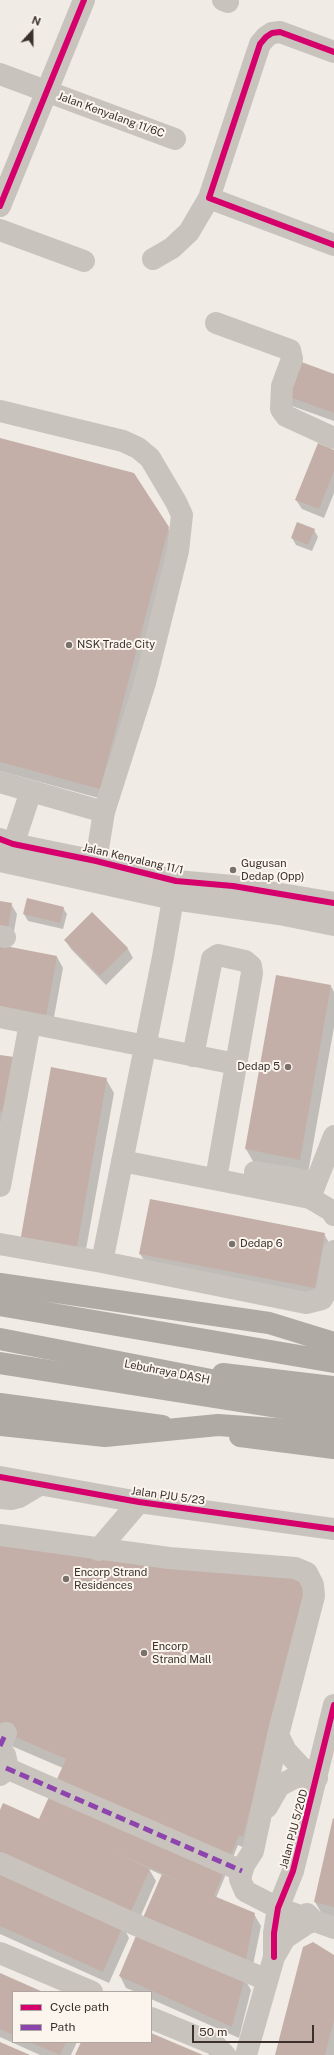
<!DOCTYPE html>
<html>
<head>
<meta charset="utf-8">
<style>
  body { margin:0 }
  #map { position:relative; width:334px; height:2055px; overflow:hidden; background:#f0ebe5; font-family:"Public Sans",sans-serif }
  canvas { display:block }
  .legend { position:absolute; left:12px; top:1991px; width:140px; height:52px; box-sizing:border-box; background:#fbf5ee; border:1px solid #aea6a0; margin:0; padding:5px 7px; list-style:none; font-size:12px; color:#3b302b }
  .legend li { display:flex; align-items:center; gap:8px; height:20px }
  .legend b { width:20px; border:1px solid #aea6a0 }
  .north { position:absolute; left:12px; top:12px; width:40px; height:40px; -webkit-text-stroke:3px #fbf5ee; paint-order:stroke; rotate:21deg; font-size:11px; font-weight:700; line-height:16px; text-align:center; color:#3b302b }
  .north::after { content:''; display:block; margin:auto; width:14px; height:18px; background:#3b302b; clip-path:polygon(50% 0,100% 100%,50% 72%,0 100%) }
  .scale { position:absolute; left:192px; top:2025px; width:122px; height:18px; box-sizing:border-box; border:2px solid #3b302b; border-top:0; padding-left:5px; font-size:12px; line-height:14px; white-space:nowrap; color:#3b302b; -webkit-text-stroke:3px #fbf5ee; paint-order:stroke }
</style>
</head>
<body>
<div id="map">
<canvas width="334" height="2055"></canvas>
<ul class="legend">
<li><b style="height:5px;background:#d6006c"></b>Cycle path</li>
<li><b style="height:5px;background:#8e44ad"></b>Path</li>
</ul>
<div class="north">N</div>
<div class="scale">50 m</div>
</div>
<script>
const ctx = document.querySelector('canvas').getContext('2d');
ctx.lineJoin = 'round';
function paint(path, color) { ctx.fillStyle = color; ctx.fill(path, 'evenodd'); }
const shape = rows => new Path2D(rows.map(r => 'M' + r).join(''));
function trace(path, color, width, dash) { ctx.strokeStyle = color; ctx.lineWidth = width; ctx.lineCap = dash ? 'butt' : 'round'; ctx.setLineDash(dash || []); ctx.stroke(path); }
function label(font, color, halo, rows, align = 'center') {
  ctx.font = font + ' "Public Sans",sans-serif'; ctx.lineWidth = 4; ctx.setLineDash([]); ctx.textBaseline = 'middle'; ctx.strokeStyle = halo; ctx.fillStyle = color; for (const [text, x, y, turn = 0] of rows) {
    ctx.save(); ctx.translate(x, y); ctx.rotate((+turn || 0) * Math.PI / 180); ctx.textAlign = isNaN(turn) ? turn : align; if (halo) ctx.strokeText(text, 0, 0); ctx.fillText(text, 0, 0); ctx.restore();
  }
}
paint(shape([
  [334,375,334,421,292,406,285,394],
  [0,439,168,528,175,539,106,800,0,771],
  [334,451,334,493,324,518,302,509,296,500],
  [314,530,318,537,312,551,296,545,292,538],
  [0,902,11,904,17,914,13,937,0,934],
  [63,908,67,914,63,929,28,921,24,914],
  [92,913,128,949,133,958,106,985,71,949,65,940],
  [57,957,63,968,52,1028,0,1018],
  [331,986,334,992,334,1027,308,1173,254,1163,246,1149],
  [0,1056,12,1126,0,1124],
  [106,1079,114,1093,83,1266,30,1256],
  [324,1234,332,1248,322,1301,149,1268,140,1254],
  [307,1577,251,1851,238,1845,216,1898,254,1914,261,1926,251,1975,162,1875,149,1869,156,1881,136,1927,0,1812,41,1821,63,1768,0,1741],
  [334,1820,334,1917,322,1914,315,1902],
  [0,1871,123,1926,129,1938,109,1983,0,1934],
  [334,1957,334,2055,276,2055],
  [0,1974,40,1992,13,1992,13,2042,77,2042,71,2055,40,2055,0,2037],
  [120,1976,244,1978,251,1990,239,2038,151,1999,151,1992,136,1992,126,1988]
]), '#0003');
paint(shape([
  [296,360,334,374,334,413,284,395],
  [0,438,134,473,169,527,100,789,0,762],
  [318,443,334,450,334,471,319,509,295,500],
  [297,522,315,529,308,545,291,538],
  [27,898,64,907,60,923,23,914],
  [0,901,12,903,8,928,0,926],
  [92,912,128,948,100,976,64,940],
  [0,945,57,956,46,1017,0,1009],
  [276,975,331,985,300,1160,245,1149],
  [0,1055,14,1057,4,1112,0,1111],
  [51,1067,107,1078,76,1252,20,1242],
  [150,1199,325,1233,315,1288,139,1254],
  [0,1535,308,1576,243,1837,239,1835,214,1896,255,1913,245,1964,142,1920,162,1874,180,1881,109,1850,150,1869,129,1916,0,1858,0,1810,3,1803,39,1819,66,1759,0,1730],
  [333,1818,334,1819,334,1907,314,1902],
  [0,1870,123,1926,103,1972,0,1926],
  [138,1931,245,1977,232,2027,119,1976],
  [313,1942,334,1955,334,2020,325,2055,275,2055,303,1947],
  [0,1973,43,1992,13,1992,13,2035,0,2029],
  [151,2033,203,2055,75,2055,81,2042,151,2042],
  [0,2042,30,2055,0,2055],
  [29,2042,66,2042,60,2055]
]), '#c3afa7');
trace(shape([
  [223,0,228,2],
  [0,74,175,139],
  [209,198,334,245],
  [0,206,84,0],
  [0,230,84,261],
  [153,259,172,248,189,232,209,198,260,44,266,37,272,33,280,32,334,52],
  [216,323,290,350,292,359,282,386,281,409,286,416,334,438],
  [0,411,123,441,138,448,150,458,176,502,182,515,178,551,145,683,104,812,96,861],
  [0,782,104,812],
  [0,839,13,844,96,861,176,881,233,886,334,903],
  [9,857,31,791],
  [0,861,173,899,279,914,334,925],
  [0,936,5,937],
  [0,1017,236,1064],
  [193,1056,212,959,218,955,245,961,251,966,252,973,216,1179],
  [122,1161,310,1198,332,1211,334,1215],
  [255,1172,316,1182],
  [0,1186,30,1023],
  [311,1195,334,1136],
  [0,1244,102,1262,306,1303,322,1299,327,1290,334,1251],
  [102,1262,163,957,176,881],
  [0,1477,139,1502,334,1529],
  [0,1498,11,1499,19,1497,39,1485],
  [0,1535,169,1558,295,1568,307,1573,313,1585,314,1596,278,1735,253,1851,244,1865,240,1879,245,1891,278,1908,334,1928],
  [98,1550,139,1502],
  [278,1735,286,1751,301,1767,317,1778],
  [0,1746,6,1733],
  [0,1750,5,1755,7,1764,4,1772,0,1775],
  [6,1768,242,1871],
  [267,1807,279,1786,296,1777,317,1778],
  [0,1863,134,1924,267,1980],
  [0,1953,92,1992],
  [274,1957,274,1933,278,1908,293,1871,334,1705],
  [151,2018,214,2044,225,2055],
  [246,2055,274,1957,285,1938,306,1924,314,1921,307,1914]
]), '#c9c3be', 22);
trace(shape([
  [0,1284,269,1323,334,1343],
  [0,1305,334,1362],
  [0,1363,334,1416],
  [223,1374,334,1387],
  [0,1404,162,1426],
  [240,1436,334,1448]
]), '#afaaa4', 22);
trace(shape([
  [0,1339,334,1404],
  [0,1425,105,1436,218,1425,334,1433]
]), '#afaaa4', 22);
trace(shape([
  [0,1746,6,1733],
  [6,1768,242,1871]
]), '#8e44ad', 5, [10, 5]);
trace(shape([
  [334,52,280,32,272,33,266,37,260,44,209,198,334,245],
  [0,206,84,0],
  [0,839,13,844,96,861,176,881,233,886,334,903],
  [0,1477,139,1502,334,1529],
  [274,1957,274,1933,278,1908,293,1871,334,1705]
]), '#d6006c', 6);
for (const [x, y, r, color] of [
  [69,645,4,"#7a716c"],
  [233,870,4,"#7a716c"],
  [288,1067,4,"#7a716c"],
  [232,1244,4,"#7a716c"],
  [66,1579,4,"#7a716c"],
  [144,1653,4,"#7a716c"]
]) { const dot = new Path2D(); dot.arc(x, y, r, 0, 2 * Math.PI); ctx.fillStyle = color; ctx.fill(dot); trace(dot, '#fbf5ee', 1.5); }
label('11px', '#3b302b', '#fbf5ee', [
  ["Jalan Kenyalang 11/6C",111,115,20],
  ["Jalan Kenyalang 11/1",133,859,13],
  ["Lebuhraya DASH",167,1372,11],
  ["Jalan PJU 5/23",168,1496,8],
  ["Jalan PJU 5/20D",294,1829,-75]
]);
label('11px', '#3b302b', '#fbf5ee', [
  ["NSK Trade City",77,645],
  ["Gugusan",241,864],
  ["Dedap (Opp)",241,877],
  ["Dedap 5",280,1067,"right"],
  ["Dedap 6",240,1244],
  ["Encorp Strand",74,1573],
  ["Residences",74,1586],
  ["Encorp",152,1647],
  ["Strand Mall",152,1660]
], 'left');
</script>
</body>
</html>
